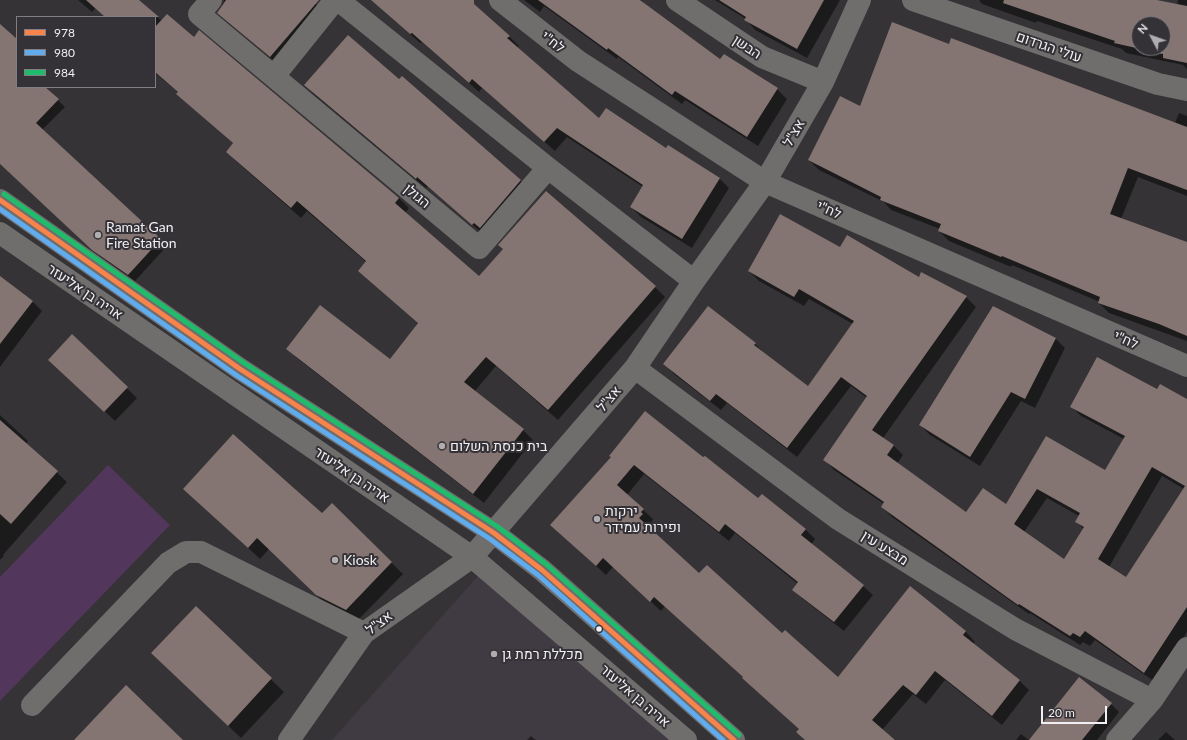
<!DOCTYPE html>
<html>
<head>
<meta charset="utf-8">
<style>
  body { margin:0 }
  #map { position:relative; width:1187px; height:740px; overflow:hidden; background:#353336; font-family:Lato,sans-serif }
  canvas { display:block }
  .legend { position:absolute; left:16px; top:16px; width:140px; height:72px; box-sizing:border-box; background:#353237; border:1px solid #807e82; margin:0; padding:5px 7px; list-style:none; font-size:12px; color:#f1eff2 }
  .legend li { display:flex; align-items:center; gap:8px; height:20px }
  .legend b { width:20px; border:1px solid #807e82 }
  .north { position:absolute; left:1131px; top:16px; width:40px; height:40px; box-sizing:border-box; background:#353237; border:1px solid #807e82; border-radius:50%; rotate:311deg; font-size:11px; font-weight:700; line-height:16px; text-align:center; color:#f1eff2 }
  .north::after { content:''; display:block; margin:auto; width:14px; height:18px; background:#afadb0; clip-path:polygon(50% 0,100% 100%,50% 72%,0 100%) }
  .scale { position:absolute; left:1041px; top:706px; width:66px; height:18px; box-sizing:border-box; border:2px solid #f1eff2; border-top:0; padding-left:5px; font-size:12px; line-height:14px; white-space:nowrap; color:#f1eff2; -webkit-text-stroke:3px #353237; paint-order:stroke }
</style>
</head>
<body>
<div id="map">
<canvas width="1187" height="740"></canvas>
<ul class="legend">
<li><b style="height:5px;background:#f8844c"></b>978</li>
<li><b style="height:5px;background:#60acee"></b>980</li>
<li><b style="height:5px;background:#20bc6c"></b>984</li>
</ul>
<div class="north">N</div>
<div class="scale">20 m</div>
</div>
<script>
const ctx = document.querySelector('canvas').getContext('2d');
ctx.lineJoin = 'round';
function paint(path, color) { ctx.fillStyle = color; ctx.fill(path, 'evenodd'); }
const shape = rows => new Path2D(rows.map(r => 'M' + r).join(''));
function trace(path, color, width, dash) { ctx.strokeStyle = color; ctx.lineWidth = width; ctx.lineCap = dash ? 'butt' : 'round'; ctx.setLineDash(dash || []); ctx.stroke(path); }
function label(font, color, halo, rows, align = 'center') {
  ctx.font = font + ' Lato,Heebo,sans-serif'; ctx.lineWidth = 4; ctx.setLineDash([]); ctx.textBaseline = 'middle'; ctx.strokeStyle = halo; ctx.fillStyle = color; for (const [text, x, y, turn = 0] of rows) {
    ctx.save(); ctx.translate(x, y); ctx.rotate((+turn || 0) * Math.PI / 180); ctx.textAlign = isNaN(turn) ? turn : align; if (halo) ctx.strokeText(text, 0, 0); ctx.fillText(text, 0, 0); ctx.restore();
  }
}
paint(shape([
  [485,568,674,740,332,740]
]), '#403a43');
paint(shape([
  [108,465,170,525,0,701,0,577]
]), '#52365c');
paint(shape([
  [78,0,103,0,92,12],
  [110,0,138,0,162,21,194,38,399,198,409,208,405,213,479,278,655,287,665,297,558,420,496,366,474,392,523,430,533,440,484,503,298,359,288,349,390,360,418,323,366,262,307,211,301,218,237,162,227,152,234,144,188,104,178,94,179,93,155,73,155,17,106,17],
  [224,0,312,0,326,14,280,66,228,22,218,12,224,2],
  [381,0,456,0,509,36,519,46,517,48,600,119,667,149,668,147,720,179,729,188,692,248,641,217,631,207,643,187,567,137,555,151,482,88,479,92,422,42,420,43,387,14,377,4],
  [524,0,641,0,650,9,721,61,777,89,787,99,758,146,685,100,682,104,618,57,617,59,544,6,540,12],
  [715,0,840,0,807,58,755,30,746,19],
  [979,0,1152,0,1177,5,1178,0,1187,0,1187,69,1183,65,1126,53,1122,49,1037,21,1036,23,982,4],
  [1139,24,1163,24,1163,48,1139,48],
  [0,35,17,40,17,87,44,87,65,107,42,130,167,246,135,281,100,256,0,164],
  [949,46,1175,123,1179,113,1187,116,1187,196,1138,177,1121,219,1187,243,1187,341,1109,313,1099,303,1100,302,1012,265,1011,267,949,241,939,231,940,229,891,210,884,202,819,170,809,160,860,107],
  [402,77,531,190,483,234,428,186,426,188,315,95,305,85,399,81],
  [840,248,920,278,922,274,966,297,976,307,883,438,893,445,903,455,897,464,967,513,1006,505,1046,438,1105,472,1124,439,1081,416,1071,406,1157,391,1187,401,1187,632,1155,682,1095,640,1090,646,1083,642,1080,645,1030,613,1029,614,892,517,882,507,884,504,834,470,825,460,867,398,851,386,797,457,727,403,721,410,674,374,665,364,709,308,755,344,765,354,808,387,853,324,809,299,804,306,759,281,749,271],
  [1162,476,1184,489,1126,578,1109,567],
  [1047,498,1079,516,1076,522,1084,529,1064,560,1024,532],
  [0,277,32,301,42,311,0,367],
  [72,336,137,398,115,421,60,369],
  [1055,338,1065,348,1035,408,1021,401,980,466,930,435,920,425],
  [0,415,28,441,26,444,67,482,3,555,4,556,0,560],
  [612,457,703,459,759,500,806,530,815,539,811,545,863,586,873,595,844,631,803,599,793,589,798,584,735,533,729,541,644,474,627,495,653,519,651,523,652,524,648,528,699,574,783,634,838,678,910,588,966,632,975,642,973,644,1020,681,1029,690,1002,725,945,680,926,704,913,694,882,730,893,740,805,740,800,729,665,606,661,611,613,567,606,575,561,534],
  [196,500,322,515,332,504,403,574,357,621,328,606,269,549,260,559],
  [196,607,284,692,241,738,165,666],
  [1111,704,1119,712,1097,740,1030,740],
  [1166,732,1175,740,1158,740],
  [1021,734,1029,740,1016,740],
  [531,736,536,740,527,740]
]), '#0007');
paint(shape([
  [86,0,139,0,159,17,105,17],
  [226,0,319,0,270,57,217,13],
  [371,0,474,0,474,4,510,36,507,38,599,118,606,108,666,148,668,145,720,178,682,239,630,207,643,185,557,128,544,142,472,79,469,83,412,33,410,34],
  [538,0,640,0,720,59,724,54,778,88,747,137,675,91,672,95,608,48,607,50],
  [719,0,824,0,797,49,744,20,746,17],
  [1004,0,1157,0,1187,6,1187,63,1163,58,1163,54,1114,43,1115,41,1003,3],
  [1139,24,1163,24,1163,48,1139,48],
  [167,14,194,37,199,30,399,198,395,203,479,276,503,249,498,245,546,191,656,286,548,410,486,357,464,382,524,429,473,494,286,349,320,305,390,359,418,323,358,271,366,261,297,201,291,208,226,152,233,143,176,94,178,92,155,72,155,27],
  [892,22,949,44,951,38,1187,127,1187,190,1128,168,1110,214,1187,242,1187,336,1159,324,1098,303,1100,297,1002,256,1001,257,938,231,941,224,880,200,881,197,808,160,840,96,860,106],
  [0,24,17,39,17,87,45,87,59,99,36,123,161,239,128,275,92,250,0,164],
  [348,35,399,79,402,76,521,180,480,228,474,223,472,225,417,177,416,179,304,85],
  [780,214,840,247,847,235,919,277,921,272,967,296,872,430,894,445,887,455,966,512,983,488,1006,504,1046,436,1105,470,1125,436,1070,407,1097,357,1157,389,1160,384,1187,399,1187,607,1144,673,1085,631,1080,637,1073,633,1070,636,1019,604,1018,605,881,507,884,502,823,460,867,396,841,377,787,448,716,394,710,401,663,364,708,306,756,343,754,345,808,386,854,321,799,289,794,297,748,271],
  [1152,467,1185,486,1126,577,1098,559],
  [1037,489,1080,513,1075,522,1084,527,1064,559,1014,524],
  [0,276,33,301,0,344],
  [993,306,1056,338,1025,399,1011,392,970,457,919,425],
  [72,334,128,387,104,412,48,360],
  [645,411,703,457,705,456,758,498,762,494,806,529,801,535,864,585,834,622,792,590,798,582,725,524,719,532,634,465,617,485,644,509,641,512,643,514,639,518,699,573,707,565,782,633,785,630,838,677,910,586,966,631,963,635,1020,680,992,716,935,671,916,695,903,685,872,720,895,740,805,740,796,732,799,729,742,678,743,677,654,597,650,602,603,558,596,566,550,525,611,457,609,456],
  [0,420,58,471,11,524,0,514],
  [233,434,322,513,332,503,392,562,346,610,316,595,257,538,248,548,183,489],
  [196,606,272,678,228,726,151,653],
  [1079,677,1112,703,1082,740,1029,740],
  [126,685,183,740,74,740]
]), '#847472');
trace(shape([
  [211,0,199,14,479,248,548,168],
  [338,0,548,168,694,281],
  [500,0,578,61,765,182,1187,366],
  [677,0,762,57,823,82],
  [913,0,1158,84,1187,90],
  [274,76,335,0],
  [0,200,240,369,494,533,542,570,734,740],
  [0,233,472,557,686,740],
  [635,368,838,519,1015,629,1152,700],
  [32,705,168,563,186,552,201,552,364,633],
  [289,740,364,633,472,557,635,368,694,281,765,182,823,82,860,0],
  [1117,740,1152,700,1187,648]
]), '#6f6e6d', 22);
trace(shape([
  [0,200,240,369,494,533,542,570,734,740]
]), '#f8844c', 5);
trace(shape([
  [0,209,236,375,490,539,538,575,723,740]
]), '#60acee', 5);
trace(shape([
  [4,194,244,363,498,527,547,565,739,735]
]), '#20bc6c', 5);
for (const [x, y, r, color] of [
  [98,235,4,"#afadb0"],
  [442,446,4,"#afadb0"],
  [597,519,4,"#afadb0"],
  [335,560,4,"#afadb0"],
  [599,629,3.5,"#f1eff2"],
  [494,654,4,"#afadb0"]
]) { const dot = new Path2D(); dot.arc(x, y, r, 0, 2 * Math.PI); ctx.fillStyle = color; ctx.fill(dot); trace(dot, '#353237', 1.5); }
label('14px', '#f1eff2', '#353237', [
  ["לח\"י",553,42,38],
  ["הבשן",747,47,33],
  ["עולי הגרדום",1049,47,19],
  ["אצ\"ל",794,133,-60],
  ["הגולן",417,196,40],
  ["לח\"י",829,210,24],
  ["אריה בן אליעזר",85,292,34],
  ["לח\"י",1126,340,24],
  ["אצ\"ל",609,399,-49],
  ["אריה בן אליעזר",352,475,34],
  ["מבצע עין",885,548,32],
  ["אצ\"ל",379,623,-37],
  ["אריה בן אליעזר",635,696,41]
]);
label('14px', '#f1eff2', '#353237', [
  ["Ramat Gan",106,227],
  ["Fire Station",106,243],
  ["בית כנסת השלום",450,446],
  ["ירקות",605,511],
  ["ופירות עמידר",605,527],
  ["Kiosk",343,560],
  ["מכללת רמת גן",502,654]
], 'left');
</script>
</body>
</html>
